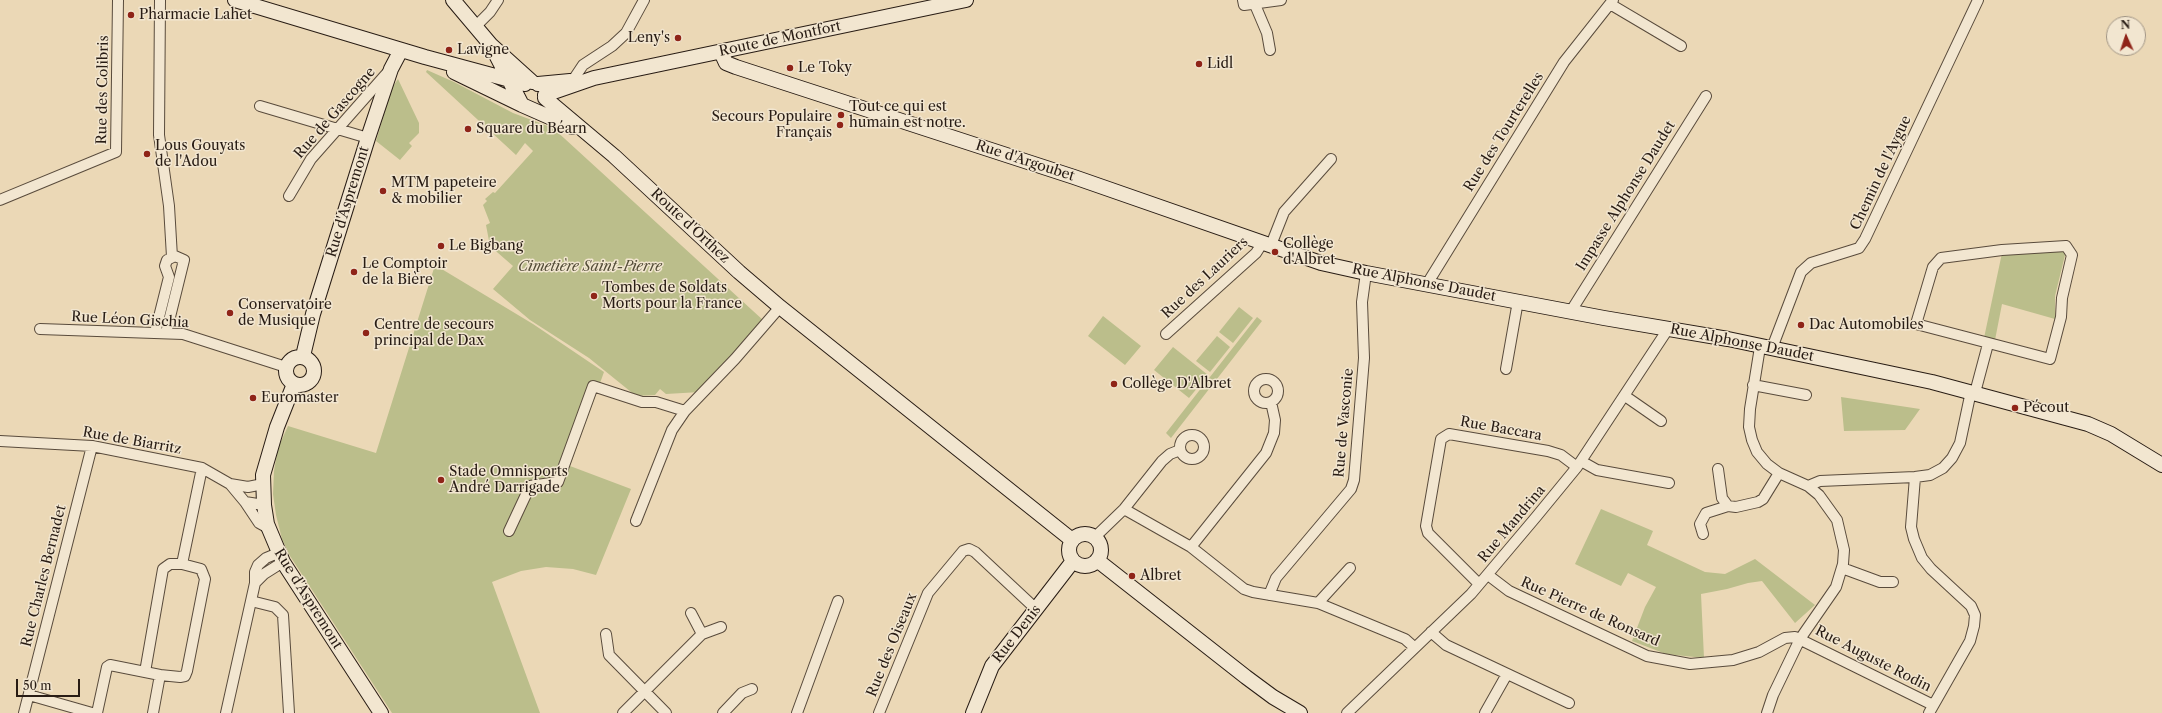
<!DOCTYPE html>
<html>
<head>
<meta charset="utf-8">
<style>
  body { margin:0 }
  #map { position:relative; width:2162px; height:713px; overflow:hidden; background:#ebd8b6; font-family:"Libre Caslon Text",serif }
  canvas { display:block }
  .north { position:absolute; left:2106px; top:16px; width:40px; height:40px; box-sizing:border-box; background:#f2e6d0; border:1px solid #a19585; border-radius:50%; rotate:357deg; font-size:11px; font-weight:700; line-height:16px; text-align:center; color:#281c14 }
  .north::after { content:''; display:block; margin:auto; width:14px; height:18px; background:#8f2418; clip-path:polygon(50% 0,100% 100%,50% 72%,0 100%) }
  .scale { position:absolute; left:16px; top:679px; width:64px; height:18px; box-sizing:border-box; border:2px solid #281c14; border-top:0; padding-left:5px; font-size:12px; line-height:14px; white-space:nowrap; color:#281c14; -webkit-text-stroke:3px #f2e6d0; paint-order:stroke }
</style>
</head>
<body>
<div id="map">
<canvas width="2162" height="713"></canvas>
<div class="north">N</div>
<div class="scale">50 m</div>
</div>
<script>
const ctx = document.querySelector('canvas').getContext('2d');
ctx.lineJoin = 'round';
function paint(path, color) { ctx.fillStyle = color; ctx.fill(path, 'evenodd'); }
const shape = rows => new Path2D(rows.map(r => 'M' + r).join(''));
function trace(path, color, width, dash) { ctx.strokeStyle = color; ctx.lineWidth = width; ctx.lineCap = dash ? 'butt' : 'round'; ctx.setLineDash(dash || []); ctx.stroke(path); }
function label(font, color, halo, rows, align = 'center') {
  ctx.font = font + ' "Libre Caslon Text",serif'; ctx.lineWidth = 3; ctx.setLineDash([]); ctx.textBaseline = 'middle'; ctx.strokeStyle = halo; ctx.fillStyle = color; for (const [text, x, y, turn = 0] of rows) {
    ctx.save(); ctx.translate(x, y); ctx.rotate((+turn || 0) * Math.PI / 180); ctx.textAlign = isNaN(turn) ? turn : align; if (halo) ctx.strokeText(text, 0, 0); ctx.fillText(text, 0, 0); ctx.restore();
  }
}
paint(shape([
  [427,70,454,82,513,113,553,128,764,321,700,392,666,394,660,389,655,395,636,396,589,358,530,320,493,289,513,266,490,246,486,225,490,223,483,205,487,201,485,199,493,192,495,193,533,151,525,143,516,155,426,72],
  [398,79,419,123,419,133,409,143,412,146,400,160,376,141,392,88],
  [2064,250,2065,255,2055,296,2055,319,2002,304,1995,340,1984,338,2002,253],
  [435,265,533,324,604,372,570,466,631,489,596,575,573,569,546,567,521,571,492,582,540,713,392,713,290,556,282,539,276,515,273,494,274,471,278,448,288,426,376,453],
  [1239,307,1253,318,1233,343,1219,332],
  [1103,316,1141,346,1125,365,1088,336],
  [1257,317,1262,321,1171,438,1166,433],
  [1217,336,1230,347,1210,372,1196,361],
  [1173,347,1208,375,1189,398,1154,370],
  [1841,397,1920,409,1905,430,1844,431],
  [1601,509,1653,531,1647,545,1705,572,1725,574,1755,559,1815,605,1795,623,1762,581,1748,583,1727,589,1701,594,1704,658,1666,654,1632,641,1645,607,1656,587,1628,573,1621,586,1575,564]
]), '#bbbe8b');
const street = shape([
  [160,0,159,135,169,206,172,257],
  [1243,0,1244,5,1281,0],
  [1253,0,1267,33,1270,50],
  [1610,4,1681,46],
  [475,27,490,12,498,0],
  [573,80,583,65,612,46,626,33,644,0],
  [260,106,368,138],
  [289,196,311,159,387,73],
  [0,200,116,152,118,0],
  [1271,245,1284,212,1331,159],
  [2066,246,2072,255,2062,298,2061,317,2050,359,1916,324,1933,267,1941,258,2002,250,2066,246],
  [1427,284,1564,62,1613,0],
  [1571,311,1706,96],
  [40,329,183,334,286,367],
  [155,333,169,277,165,266,167,260,175,256,184,260,166,333],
  [1166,334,1256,253,1263,242],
  [1760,347,1750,409,1749,427,1752,440,1757,452,1767,464,1779,473,1808,486,1819,495,1837,520,1844,550,1843,564,1836,587,1800,639,1773,695,1767,713],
  [1772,348,1801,272,1811,263,1859,248,1865,239,1978,0],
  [1506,369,1518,301],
  '1254 391a12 12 0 1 1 24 0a12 12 0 1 1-24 0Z',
  [1753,385,1806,395],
  [1625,396,1661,421],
  '1180 447a12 12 0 1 1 24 0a12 12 0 1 1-24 0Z',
  [0,441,92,446,202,468,230,484,245,502,264,505],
  [1581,461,1597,470,1669,483],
  [1718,469,1722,498,1728,506,1736,507,1758,502,1763,499,1779,473],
  [1915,477,1911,527,1914,539,1922,558,1931,569,1971,606,1975,615,1974,626,1970,641,1929,713],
  [230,484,248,487,263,484],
  [1808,486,1820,481,1915,477,1930,475,1943,468,1952,458,1960,443,1970,396,1976,389,1988,344],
  [245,502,259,523,268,528],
  [1124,509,1191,547,1244,589,1253,592,1318,603,1405,639,1414,647],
  [636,521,672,430,685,411],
  [509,531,530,486,558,482,593,386,642,402,656,402,685,411,735,359,780,307],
  [1703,534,1700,524,1706,513,1728,506],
  [1095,537,1124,509,1162,461,1170,454,1180,450],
  [1191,547,1266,453,1274,433,1275,420,1271,402],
  [1842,568,1880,582,1893,582],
  [1488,575,1509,591,1647,656,1690,664,1733,660,1759,652,1785,638,1795,637,1933,705],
  [255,583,264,574,283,562],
  [1479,584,1428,533,1426,526,1441,439,1449,434,1548,451,1561,455,1577,467],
  [1269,595,1276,578,1351,489,1354,480,1364,358,1362,302,1366,273],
  [251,601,275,607,283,615,289,713],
  [1318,603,1350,568],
  [1431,632,1446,645,1569,703],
  [606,634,609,655,666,713],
  [702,634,721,627],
  [145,672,163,569,170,564,182,564,202,468],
  [160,675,180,677,185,676,187,671,205,579,201,569,182,564],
  [29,695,92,713],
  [24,713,92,446],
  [97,713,107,667,110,665,160,675,153,713],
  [226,713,255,583,255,572,258,565,266,558,278,553],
  [623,713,702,634,691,613],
  [723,713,742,693,752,689],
  [797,713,838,601],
  [879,713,928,593,963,551,969,549,975,552,1036,609],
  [1347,713,1471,594,1536,517,1577,467,1668,329],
  [1485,713,1507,674]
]);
const secondary = shape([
  [235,0,425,57,525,84],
  [453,0,491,45,532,82],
  [491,45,522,105,572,127],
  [721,52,726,63,736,67,1074,177,1321,263,1366,273,1604,318,1728,339,1932,382,2088,424,2111,434,2162,465],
  [454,72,522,105],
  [538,84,570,81],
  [545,95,594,78,966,0],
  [545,98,614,156,739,272,780,307,1072,540],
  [303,356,313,314,368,138,391,69,401,50],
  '286 371a14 14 0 1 1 28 0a14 14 0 1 1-28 0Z',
  [294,384,277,427,263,475,264,505,267,524,283,562,381,713],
  '1069 550a16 16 0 1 1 32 0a16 16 0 1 1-32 0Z',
  [1097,560,1246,677,1273,697,1300,713],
  [973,713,992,666,1073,561]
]);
trace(street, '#594b3c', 12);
trace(secondary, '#281c14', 16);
trace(street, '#f2e6d0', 10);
trace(secondary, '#f2e6d0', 14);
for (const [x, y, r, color] of [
  [131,15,4,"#8f2418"],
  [678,38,4,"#8f2418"],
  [449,50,4,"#8f2418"],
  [1199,64,4,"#8f2418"],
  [790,68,4,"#8f2418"],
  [841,115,4,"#8f2418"],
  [840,125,4,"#8f2418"],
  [468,129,4,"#8f2418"],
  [147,154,4,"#8f2418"],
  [383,191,4,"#8f2418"],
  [441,246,4,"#8f2418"],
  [1275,252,4,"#8f2418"],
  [354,272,4,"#8f2418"],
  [594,296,4,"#8f2418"],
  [230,313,4,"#8f2418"],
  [1801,325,4,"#8f2418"],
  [366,333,4,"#8f2418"],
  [1114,384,4,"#8f2418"],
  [253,398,4,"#8f2418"],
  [2015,408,4,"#8f2418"],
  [441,480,4,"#8f2418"],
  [1132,576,4,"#8f2418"]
]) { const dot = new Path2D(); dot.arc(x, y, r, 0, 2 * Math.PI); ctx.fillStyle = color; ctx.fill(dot); trace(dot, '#f2e6d0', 1.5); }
label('14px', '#281c14', '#f2e6d0', [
  ["Pharmacie Lahet",139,15],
  ["Leny's",670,38,"right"],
  ["Lavigne",457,50],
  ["Lidl",1207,64],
  ["Le Toky",798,68],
  ["Tout ce qui est",849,107],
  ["humain est notre.",849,123],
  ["Secours Populaire",832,117,"right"],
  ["Français",832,133,"right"],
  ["Square du Béarn",476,129],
  ["Lous Gouyats",155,146],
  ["de l'Adou",155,162],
  ["MTM papeteire",391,183],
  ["& mobilier",391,199],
  ["Collège",1283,244],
  ["d'Albret",1283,260],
  ["Le Bigbang",449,246],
  ["Le Comptoir",362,264],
  ["de la Bière",362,280],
  ["Tombes de Soldats",602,288],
  ["Morts pour la France",602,304],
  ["Conservatoire",238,305],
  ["de Musique",238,321],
  ["Centre de secours",374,325],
  ["principal de Dax",374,341],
  ["Dac Automobiles",1809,325],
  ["Collège D'Albret",1122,384],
  ["Euromaster",261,398],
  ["Pécout",2023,408],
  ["Stade Omnisports",449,472],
  ["André Darrigade",449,488],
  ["Albret",1140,576]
], 'left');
label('14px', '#281c14', '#f2e6d0', [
  ["Route de Montfort",780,39,-12],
  ["Rue des Colibris",103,90,-89],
  ["Rue de Gascogne",335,113,-49],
  ["Rue des Tourterelles",1504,132,-58],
  ["Rue d'Argoubet",1025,161,18],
  ["Chemin de l'Aygue",1881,173,-65],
  ["Impasse Alphonse Daudet",1626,196,-58],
  ["Rue d'Aspremont",348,202,-73],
  ["Route d'Orthez",690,226,43],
  ["Rue des Lauriers",1205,278,-43],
  ["Rue Alphonse Daudet",1424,283,11],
  ["Rue Léon Gischia",130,320,3],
  ["Rue Alphonse Daudet",1742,343,11],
  ["Rue de Vasconie",1344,423,-85],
  ["Rue Baccara",1501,429,10],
  ["Rue de Biarritz",132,441,10],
  ["Rue Mandrina",1512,524,-50],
  ["Rue Charles Bernadet",44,576,-76],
  ["Rue d'Aspremont",308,599,58],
  ["Rue Pierre de Ronsard",1590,612,24],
  ["Rue Denis",1017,634,-52],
  ["Rue des Oiseaux",892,645,-68],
  ["Rue Auguste Rodin",1873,659,27]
]);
label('italic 14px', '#544d38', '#f2e6d0', [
  ["Cimetière Saint-Pierre",590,267]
]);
</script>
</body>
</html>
